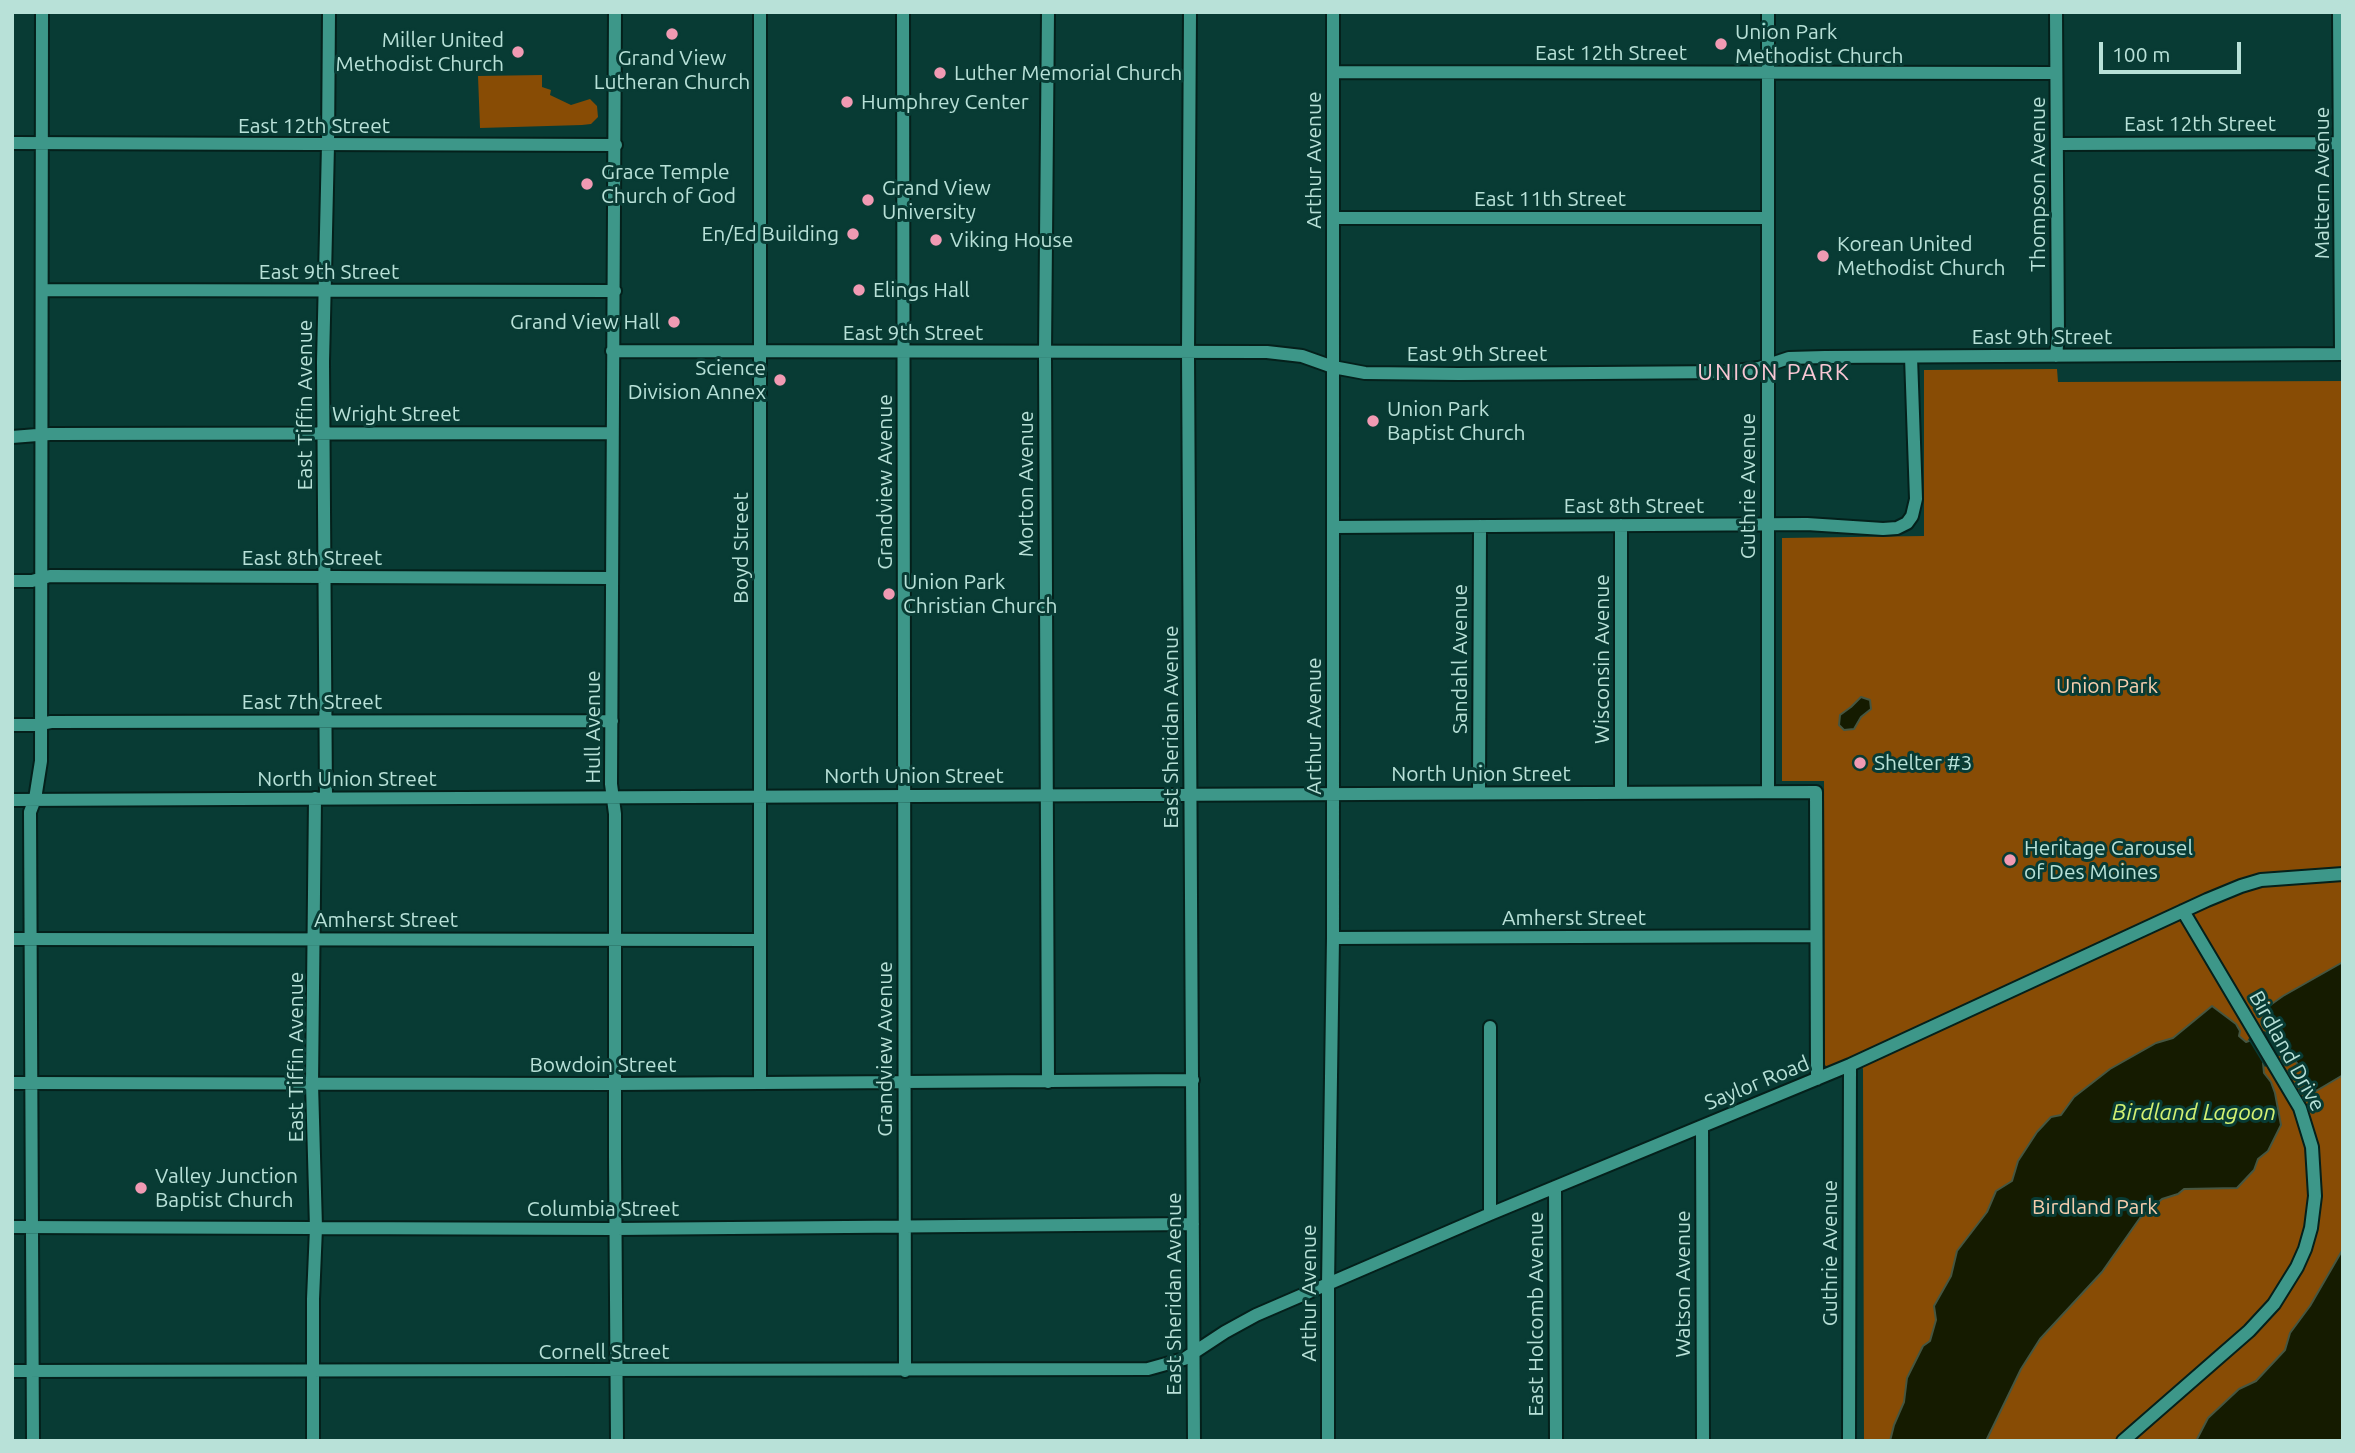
<!DOCTYPE html>
<html>
<head>
<meta charset="utf-8">
<style>
  body { margin:0 }
  #map { position:relative; width:2355px; height:1453px; overflow:hidden; background:#083b34; font-family:Ubuntu,sans-serif }
  canvas { display:block }
  .frame { position:absolute; inset:0; border:14px solid #b8e1d8; pointer-events:none }
  .scale { position:absolute; left:2099px; top:42px; width:142px; height:32px; box-sizing:border-box; border:4px solid #b8e1d8; border-top:0; padding-left:9px; font-size:21px; line-height:24px; white-space:nowrap; color:#b8e1d8; -webkit-text-stroke:5px #083b34; paint-order:stroke }
</style>
</head>
<body>
<div id="map">
<canvas width="2355" height="1453"></canvas>
<div class="frame"></div>
<div class="scale">100 m</div>
</div>
<script>
const ctx = document.querySelector('canvas').getContext('2d');
ctx.lineJoin = 'round';
function paint(path, color) { ctx.fillStyle = color; ctx.fill(path, 'evenodd'); }
const shape = rows => new Path2D(rows.map(r => 'M' + r).join(''));
function trace(path, color, width, dash) { ctx.strokeStyle = color; ctx.lineWidth = width; ctx.lineCap = dash ? 'butt' : 'round'; ctx.setLineDash(dash || []); ctx.stroke(path); }
function label(font, color, halo, rows, align = 'center') {
  ctx.font = font + ' Ubuntu,sans-serif'; ctx.lineWidth = 6; ctx.setLineDash([]); ctx.textBaseline = 'middle'; ctx.strokeStyle = halo; ctx.fillStyle = color; for (const [text, x, y, turn = 0] of rows) {
    ctx.save(); ctx.translate(x, y); ctx.rotate((+turn || 0) * Math.PI / 180); ctx.textAlign = isNaN(turn) ? turn : align; if (halo) ctx.strokeText(text, 0, 0); ctx.fillText(text, 0, 0); ctx.restore();
  }
}
paint(shape([
  [542,75,542,87,551,90,550,95,571,105,590,99,597,106,598,117,591,124,582,125,480,128,478,76],
  [2057,369,2058,382,2343,381,2343,1249,2310,1306,2290,1332,2285,1350,2255,1381,2239,1389,2209,1418,2196,1441,1864,1441,1863,1069,1859,1061,1828,1068,1825,1065,1824,781,1782,781,1782,538,1924,536,1924,370]
]), '#884c05');
const water = shape([
  [1861,697,1870,700,1871,709,1861,717,1854,729,1844,730,1839,725,1840,715,1851,707,1861,697],
  [2343,962,2343,1075,2316,1091,2288,1050,2279,1051,2263,1063,2264,1073,2271,1082,2275,1093,2281,1125,2268,1151,2258,1159,2254,1170,2237,1188,2184,1189,2178,1194,2162,1199,2140,1218,2102,1272,2040,1339,2021,1369,1986,1441,1890,1441,1894,1425,1904,1402,1907,1378,1923,1346,1930,1341,1936,1320,1934,1306,1951,1276,1957,1251,1987,1212,1996,1191,2012,1181,2018,1161,2037,1132,2051,1117,2061,1115,2074,1097,2110,1069,2156,1043,2173,1038,2212,1006,2236,1024,2240,1031,2239,1036,2246,1042,2268,1034,2273,1027,2266,1008,2283,996,2343,962],
  [2343,1249,2343,1441,2196,1441,2208,1418,2239,1389,2256,1381,2285,1350,2290,1333,2310,1306,2343,1249]
]);
paint(water, '#151b00');
trace(water, '#465641', 2);
paint(shape([
  [2265,1031,2280,1055,2265,1067,2248,1039]
]), '#083b34');
const minor = shape([
  [615,12,611,784,615,814,615,1157,617,1441],
  [760,12,760,1083],
  [903,12,905,1371],
  [1190,12,1188,353,1194,1441],
  [1768,12,1768,792],
  [2339,12,2341,354],
  [1334,72,2056,73],
  [12,143,616,145],
  [2057,144,2343,143],
  [1334,218,1767,218],
  [43,290,615,291],
  [612,351,1267,352,1302,356,1333,367,1365,373,1459,374,1729,372,1759,368,1789,358,1825,357,2343,354],
  [2056,356,2058,336,2056,12],
  [12,437,50,434,612,433],
  [1621,525,1621,793],
  [1334,527,1807,524,1883,529,1897,528,1907,523,1912,516,1916,499,1911,357],
  [12,581,32,581,50,576,612,578],
  [12,725,35,725,51,722,612,721],
  [1479,793,1480,526],
  [326,798,323,362,328,145,329,12],
  [12,800,1816,792,1817,1079],
  [1333,938,1816,936],
  [12,939,759,940],
  [1490,1027,1490,1214],
  [1048,1082,1045,353,1048,12],
  [12,1083,615,1084,1193,1080],
  [1702,1127,1703,1441],
  [1555,1187,1556,1441],
  [12,1227,615,1229,1193,1224],
  [12,1371,1148,1369,1184,1359,1225,1332,1256,1315,1490,1214,1850,1065,2207,900,2241,886,2261,880,2343,874],
  [33,1441,30,812,35,799,41,761,42,12],
  [313,1441,313,1299,316,1228,312,1084,315,798],
  [1328,1441,1328,1285,1333,938,1333,12],
  [1849,1441,1850,1065],
  [2123,1441,2249,1331,2274,1304,2297,1267,2305,1249,2311,1228,2315,1196,2312,1147,2300,1108,2183,911]
]);
trace(minor, '#04201b', 16);
trace(minor, '#3d9789', 12);
for (const [x, y, r, color] of [
  [672,34,7,"#f19ab3"],
  [1721,44,7,"#f19ab3"],
  [518,52,7,"#f19ab3"],
  [940,73,7,"#f19ab3"],
  [847,102,7,"#f19ab3"],
  [587,184,7,"#f19ab3"],
  [868,200,7,"#f19ab3"],
  [853,234,7,"#f19ab3"],
  [936,240,7,"#f19ab3"],
  [1823,256,7,"#f19ab3"],
  [859,290,7,"#f19ab3"],
  [674,322,7,"#f19ab3"],
  [780,380,7,"#f19ab3"],
  [1373,421,7,"#f19ab3"],
  [889,594,7,"#f19ab3"],
  [1860,763,7,"#f19ab3"],
  [2010,860,7,"#f19ab3"],
  [141,1188,7,"#f19ab3"]
]) { const dot = new Path2D(); dot.arc(x, y, r, 0, 2 * Math.PI); ctx.fillStyle = color; ctx.fill(dot); trace(dot, '#083b34', 2.5); }
label('21px', '#b8e1d8', '#083b34', [
  ["Union Park",1735,32],
  ["Methodist Church",1735,56],
  ["Miller United",504,40,"right"],
  ["Methodist Church",504,64,"right"],
  ["Grand View",672,58,"center"],
  ["Lutheran Church",672,82,"center"],
  ["Luther Memorial Church",954,73],
  ["Humphrey Center",861,102],
  ["Grace Temple",601,172],
  ["Church of God",601,196],
  ["Grand View",882,188],
  ["University",882,212],
  ["En/Ed Building",839,234,"right"],
  ["Viking House",950,240],
  ["Korean United",1837,244],
  ["Methodist Church",1837,268],
  ["Elings Hall",873,290],
  ["Grand View Hall",660,322,"right"],
  ["Science",766,368,"right"],
  ["Division Annex",766,392,"right"],
  ["Union Park",1387,409],
  ["Baptist Church",1387,433],
  ["Union Park",903,582],
  ["Christian Church",903,606],
  ["Shelter #3",1874,763],
  ["Heritage Carousel",2024,848],
  ["of Des Moines",2024,872],
  ["Valley Junction",155,1176],
  ["Baptist Church",155,1200]
], 'left');
label('21px', '#b8e1d8', '#083b34', [
  ["East 12th Street",1611,53],
  ["East 12th Street",2200,124],
  ["East 12th Street",314,126],
  ["Arthur Avenue",1314,160,-90],
  ["Mattern Avenue",2322,183,-90],
  ["Thompson Avenue",2038,184,-90],
  ["East 11th Street",1550,199],
  ["East 9th Street",329,272],
  ["East 9th Street",913,333],
  ["East 9th Street",2042,337],
  ["East 9th Street",1477,354],
  ["East Tiffin Avenue",305,405,-90],
  ["Wright Street",396,414],
  ["Grandview Avenue",885,482,-90],
  ["Morton Avenue",1026,484,-90],
  ["Guthrie Avenue",1748,486,-90],
  ["East 8th Street",1634,506],
  ["Boyd Street",741,548,-90],
  ["East 8th Street",312,558],
  ["Sandahl Avenue",1460,659,-90],
  ["Wisconsin Avenue",1602,659,-90],
  ["East 7th Street",312,702],
  ["Arthur Avenue",1314,726,-90],
  ["Hull Avenue",593,727,-90],
  ["East Sheridan Avenue",1171,727,-90],
  ["North Union Street",1481,774],
  ["North Union Street",914,776],
  ["North Union Street",347,779],
  ["Amherst Street",1574,918],
  ["Amherst Street",386,920],
  ["Grandview Avenue",885,1049,-90],
  ["Birdland Drive",2287,1051,61],
  ["East Tiffin Avenue",296,1057,-90],
  ["Bowdoin Street",603,1065],
  ["Saylor Road",1757,1083,-22],
  ["Columbia Street",603,1209],
  ["Guthrie Avenue",1830,1253,-90],
  ["Watson Avenue",1683,1284,-90],
  ["Arthur Avenue",1309,1293,-90],
  ["East Sheridan Avenue",1174,1294,-90],
  ["East Holcomb Avenue",1536,1314,-90],
  ["Cornell Street",604,1352]
]);
label('21px', '#f6ceae', '#083b34', [
  ["Union Park",2107,686],
  ["Birdland Park",2095,1207]
]);
ctx.letterSpacing = '2px';
label('23px', '#f9c7d4', '#083b34', [
  ["UNION PARK",1774,372]
]);
ctx.letterSpacing = '0px';
label('italic 23px', '#d3f173', '#083b34', [
  ["Birdland Lagoon",2194,1112]
]);
</script>
</body>
</html>
